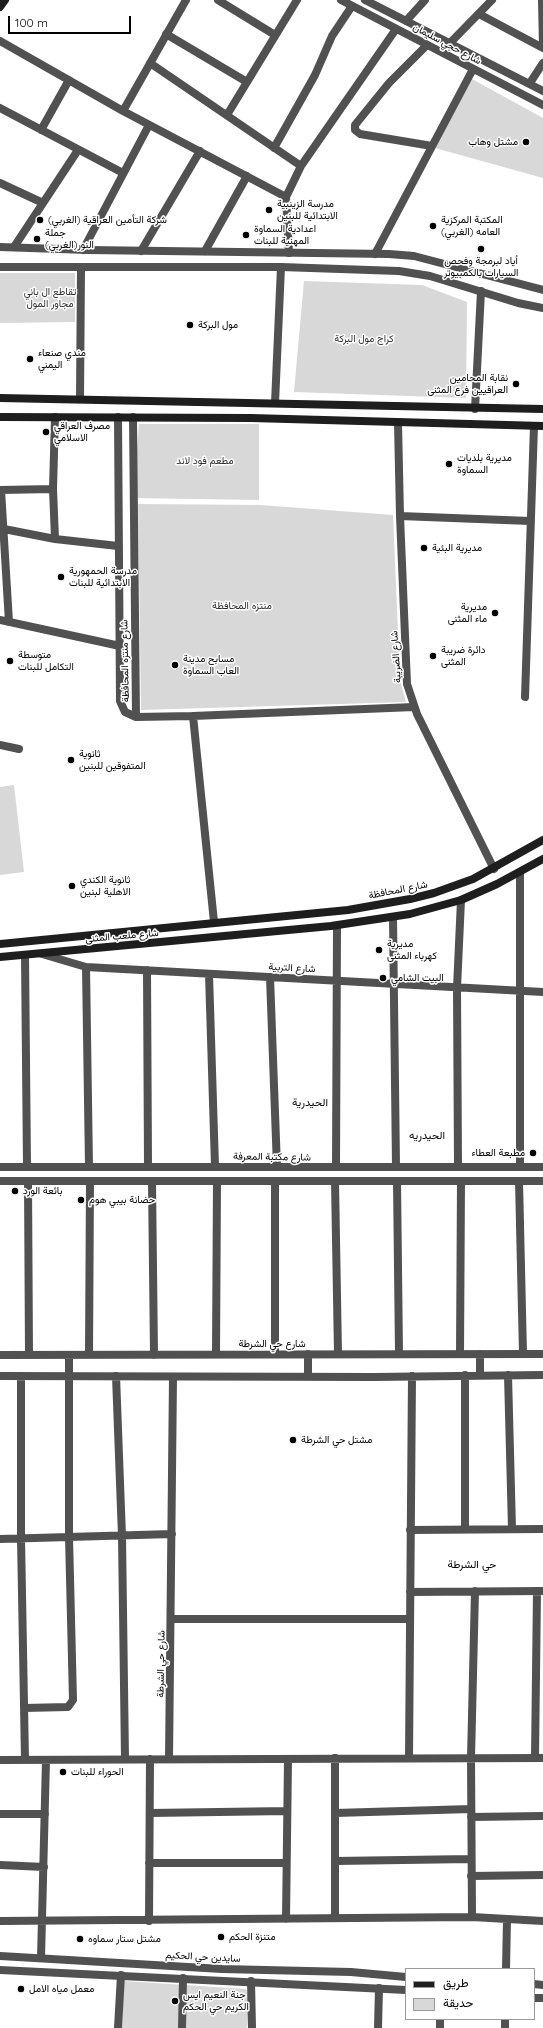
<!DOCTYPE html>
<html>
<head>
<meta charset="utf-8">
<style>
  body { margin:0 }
  #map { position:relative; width:543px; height:2028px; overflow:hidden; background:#fff; font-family:Quicksand,Vazirmatn,sans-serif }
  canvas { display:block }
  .legend { position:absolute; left:405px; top:1968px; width:130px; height:52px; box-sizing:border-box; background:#fff; border:1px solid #999; margin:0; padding:5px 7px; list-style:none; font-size:12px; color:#000 }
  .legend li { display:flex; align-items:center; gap:8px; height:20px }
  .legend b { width:20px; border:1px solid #999 }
  .scale { position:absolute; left:8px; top:16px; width:123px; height:18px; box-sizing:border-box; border:2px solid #000; border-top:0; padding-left:5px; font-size:12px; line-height:14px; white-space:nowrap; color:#000; -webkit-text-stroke:3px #fff; paint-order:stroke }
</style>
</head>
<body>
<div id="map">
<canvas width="543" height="2028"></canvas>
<ul class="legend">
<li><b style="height:5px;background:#1e1e1e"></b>طريق</li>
<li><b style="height:11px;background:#d8d8d8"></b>حديقة</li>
</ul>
<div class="scale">100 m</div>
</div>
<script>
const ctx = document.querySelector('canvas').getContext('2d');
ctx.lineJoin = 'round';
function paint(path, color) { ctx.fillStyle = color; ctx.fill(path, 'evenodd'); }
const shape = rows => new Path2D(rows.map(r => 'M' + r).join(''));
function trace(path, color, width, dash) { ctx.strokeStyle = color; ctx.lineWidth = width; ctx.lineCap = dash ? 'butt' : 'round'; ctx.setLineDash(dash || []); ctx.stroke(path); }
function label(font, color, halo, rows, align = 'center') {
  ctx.font = font + ' Quicksand,Vazirmatn,sans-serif'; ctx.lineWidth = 3; ctx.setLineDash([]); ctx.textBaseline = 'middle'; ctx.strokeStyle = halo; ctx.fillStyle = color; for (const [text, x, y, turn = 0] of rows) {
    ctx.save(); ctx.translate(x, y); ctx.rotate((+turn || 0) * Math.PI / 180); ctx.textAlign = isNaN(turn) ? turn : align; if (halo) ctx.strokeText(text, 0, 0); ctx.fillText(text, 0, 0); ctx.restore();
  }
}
paint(shape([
  [472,79,543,118,543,178,435,148],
  [0,273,75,273,75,322,0,323],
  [304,281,422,285,467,302,466,398,294,392],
  [139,424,259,424,259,500,133,498],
  [138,504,260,505,393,515,400,680,406,702,141,710],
  [14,785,24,872,0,875,0,787],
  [124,1981,246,1989,249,1998,247,2028,122,2028]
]), '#d8d8d8');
trace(shape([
  [218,0,275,35],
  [341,0,543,105],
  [365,0,543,91],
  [479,14,543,48,542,0],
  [406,21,425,0],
  [166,34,247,82],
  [0,41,123,111,286,197],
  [449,44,492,0],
  [427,45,389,83,355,125,355,130,360,134,432,146],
  [150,63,301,166],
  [530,83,543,63],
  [0,108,123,173],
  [123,111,186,0],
  [227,115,297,0],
  [41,130,69,80],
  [274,148,315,75,332,36,352,6],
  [0,183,43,203],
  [14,247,78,150],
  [83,250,149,125],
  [141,251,200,151],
  [205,251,247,176],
  [289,253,286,197,301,166,396,29],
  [375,254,473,69],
  [80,399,81,267],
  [275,403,281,267],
  [475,409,481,291],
  [55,417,53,489,55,539],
  [118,417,120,701,125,712,136,717,193,716,414,707],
  [133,417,136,717],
  [398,423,400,516,407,684,417,714,494,869],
  [0,490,53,489],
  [1,490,9,622],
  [400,516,530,521],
  [4,529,55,539,118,546],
  [0,620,120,646],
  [525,697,534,426],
  [193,716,214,922],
  [0,745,19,749],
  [393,917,396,1166],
  [42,954,86,967,543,992],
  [25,955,27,1167],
  [86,967,89,1167],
  [147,970,148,1166],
  [209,974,215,1166],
  [270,977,277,1167],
  [458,1166,457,988,461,900],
  [336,1167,337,926],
  [520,1167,520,872],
  [28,1181,29,1355],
  [152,1181,154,1355],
  [275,1181,275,1354],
  [335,1181,338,1354],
  [397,1181,399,1354],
  [519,1181,523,1354],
  [216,1354,217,1181],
  [460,1354,461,1181],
  [480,1354,480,1375],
  [0,1355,543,1354],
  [89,1355,90,1181],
  [465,1375,465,1529],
  [508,1375,512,1529],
  [0,1376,374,1377,543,1375],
  [21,1376,21,1538,25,1760],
  [116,1376,122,1536,125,1759],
  [308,1376,308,1354],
  [410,1530,543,1529],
  [0,1539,172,1534],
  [410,1592,543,1591],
  [171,1619,410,1619],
  [24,1708,68,1707,73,1700,69,1537,69,1355],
  [335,1758,335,1918],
  [409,1758,412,1376],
  [535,1758,537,1591],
  [169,1759,173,1377],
  [0,1760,543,1758],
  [150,1813,287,1811],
  [335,1813,471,1809],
  [0,1814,45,1814],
  [471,1817,543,1816],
  [335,1861,471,1859],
  [149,1863,286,1863],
  [0,1865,44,1867],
  [471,1876,543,1875],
  [472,1917,471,1758,475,1591],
  [286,1919,288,1759],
  [0,1921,472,1917,543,1921],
  [149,1921,150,1759],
  [41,1958,46,1760],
  [506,1969,507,1919],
  [251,1981,252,2028],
  [118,2028,121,1975],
  [182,2028,183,1978],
  [378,2028,379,1988],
  [440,2028,440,2019],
  [505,2028,505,2019]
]), '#515151', 8);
trace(shape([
  [0,247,88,250,389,254,414,256,543,290],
  [0,267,281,267,399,271,430,276,518,303,543,308],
  [0,1167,543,1167],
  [0,1181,543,1181],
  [0,1956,222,1969,351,1972,406,1977],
  [0,1970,406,1990],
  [534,1984,543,1985],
  [534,1998,543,1998]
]), '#515151', 8);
trace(shape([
  [0,7,5,0],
  [0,398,543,409],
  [0,417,251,418,543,426],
  [0,944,348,910,410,899,434,893,473,879,543,840],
  [0,957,331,926,410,914,461,900,497,884,543,859]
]), '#1e1e1e', 8);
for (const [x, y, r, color] of [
  [526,142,4,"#000"],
  [269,210,4,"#000"],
  [40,220,4,"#000"],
  [433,226,4,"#000"],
  [246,235,4,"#000"],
  [37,239,4,"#000"],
  [481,249,4,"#000"],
  [190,325,4,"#000"],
  [30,359,4,"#000"],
  [516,384,4,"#000"],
  [46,432,4,"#000"],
  [449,464,4,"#000"],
  [424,548,4,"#000"],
  [61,577,4,"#000"],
  [495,613,4,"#000"],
  [433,656,4,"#000"],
  [10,661,4,"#000"],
  [175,665,4,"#000"],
  [71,760,4,"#000"],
  [72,886,4,"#000"],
  [379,950,4,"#000"],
  [383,978,4,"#000"],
  [533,1153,4,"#000"],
  [15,1191,4,"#000"],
  [81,1200,4,"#000"],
  [293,1440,4,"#000"],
  [63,1772,4,"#000"],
  [221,1937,4,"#000"],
  [80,1939,4,"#000"],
  [21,1989,4,"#000"],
  [175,2001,4,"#000"]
]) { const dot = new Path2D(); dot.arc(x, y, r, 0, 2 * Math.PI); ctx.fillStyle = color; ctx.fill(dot); trace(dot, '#fff', 1.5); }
label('10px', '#000', '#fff', [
  ["شارع حجي سليمان",447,44,28],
  ["شارع الضريبة",396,657,-94],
  ["شارع منتزه المحافظة",125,661,-91],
  ["شارع المحافظة",398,890,-11],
  ["شارع ملعب المثنى",122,936,-5],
  ["شارع التربية",292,968,3],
  ["شارع مكتبة المعرفة",272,1157,1],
  ["شارع حي الشرطة",272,1344],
  ["شارع حي الشرطة",161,1664,-89],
  ["سايدين حي الحكيم",203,1957,3]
]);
label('10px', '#000', '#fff', [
  ["مشتل وهاب",518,142,"right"],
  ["مدرسة الزينبية",277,204],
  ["الابتدائية للبنين",277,216],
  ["شركة التأمين العراقية (الغربي)",48,220],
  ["المكتبة المركزية",441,220],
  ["العامه (الغربي)",441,232],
  ["اعدادية السماوة",254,229],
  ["المهنية للبنات",254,241],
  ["جملة",45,233],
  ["النور(الغربي)",45,245],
  ["أياد لبرمجة وفحص",481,261,"center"],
  ["السيارات بالكمبيوتر",481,273,"center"],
  ["مول البركة",198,325],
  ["مندي صنعاء",38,353],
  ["اليمني",38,365],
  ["نقابة المحامين",508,378,"right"],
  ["العراقيين فرع المثنى",508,390,"right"],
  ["مصرف العراقي",54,426],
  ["الاسلامي",54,438],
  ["مديرية بلديات",457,458],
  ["السماوة",457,470],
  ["مديرية البئية",432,548],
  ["مدرسة الحمهورية",69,571],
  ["الابتدائية للبنات",69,583],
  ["مديرية",487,607,"right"],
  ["ماء المثنى",487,619,"right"],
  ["دائرة ضريبة",441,650],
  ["المثنى",441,662],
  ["متوسطة",18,655],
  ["التكامل للبنات",18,667],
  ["مسابح مدينة",183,659],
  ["العاب السماوة",183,671],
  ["ثانوية",79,754],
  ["المتفوقين للبنين",79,766],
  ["ثانوية الكندي",80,880],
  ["الاهلية لبنين",80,892],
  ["مديرية",387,944],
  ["كهرباء المثنى",387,956],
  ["البيت الشامي",391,978],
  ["مطبعة العطاء",525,1153,"right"],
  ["بائعة الورد",23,1191],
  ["حضانة بيبي هوم",89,1200],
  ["مشتل حي الشرطة",301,1440],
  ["الحوراء للبنات",71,1772],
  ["متنزة الحكم",229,1937],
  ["مشتل ستار سماوه",88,1939],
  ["معمل مياه الامل",29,1989],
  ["جنة النعيم ايس",183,1995],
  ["الكريم حي الحكم",183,2007]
], 'left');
label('10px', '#2f2f2f', '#fff', [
  ["تقاطع ال باني",50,292],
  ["مجاور المول",50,304],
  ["كراج مول البركة",364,339],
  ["مطعم فود لاند",205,461],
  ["منتزه المحافظة",242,606]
]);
label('11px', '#000', '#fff', [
  ["الحيدرية",310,1103],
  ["الحيدريه",427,1136],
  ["حي الشرطة",472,1565]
]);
</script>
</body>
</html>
